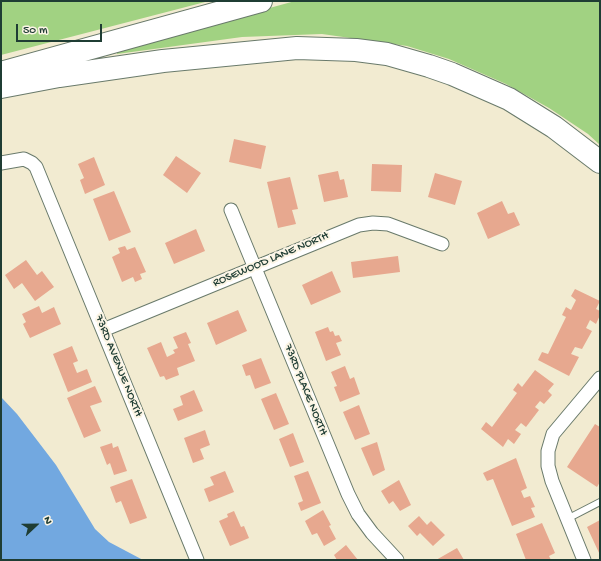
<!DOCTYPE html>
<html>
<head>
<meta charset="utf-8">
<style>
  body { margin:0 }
  #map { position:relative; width:601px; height:561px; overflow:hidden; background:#f2ebd1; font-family:"Gochi Hand",sans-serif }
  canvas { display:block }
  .frame { position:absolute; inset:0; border:2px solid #1f3d34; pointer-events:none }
  .north { position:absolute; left:16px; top:505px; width:40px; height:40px; -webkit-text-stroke:3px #fcf5e5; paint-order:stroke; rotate:68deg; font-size:11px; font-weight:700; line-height:16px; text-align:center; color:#1f3d34 }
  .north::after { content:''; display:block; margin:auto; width:14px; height:18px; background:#1f3d34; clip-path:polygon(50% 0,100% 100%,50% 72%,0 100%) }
  .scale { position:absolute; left:16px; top:24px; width:86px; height:18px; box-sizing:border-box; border:2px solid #1f3d34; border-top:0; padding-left:5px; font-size:12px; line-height:14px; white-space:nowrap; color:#1f3d34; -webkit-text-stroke:3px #fcf5e5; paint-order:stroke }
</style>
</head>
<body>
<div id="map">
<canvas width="601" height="561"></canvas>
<div class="frame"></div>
<div class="north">N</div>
<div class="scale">50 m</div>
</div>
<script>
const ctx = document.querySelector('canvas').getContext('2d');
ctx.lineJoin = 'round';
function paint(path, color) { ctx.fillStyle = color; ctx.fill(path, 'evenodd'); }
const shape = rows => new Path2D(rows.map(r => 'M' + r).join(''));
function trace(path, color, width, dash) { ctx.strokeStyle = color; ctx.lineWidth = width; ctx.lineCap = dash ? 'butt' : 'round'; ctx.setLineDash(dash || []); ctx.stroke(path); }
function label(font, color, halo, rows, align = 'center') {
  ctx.font = font + ' "Gochi Hand",sans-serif'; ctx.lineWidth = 4; ctx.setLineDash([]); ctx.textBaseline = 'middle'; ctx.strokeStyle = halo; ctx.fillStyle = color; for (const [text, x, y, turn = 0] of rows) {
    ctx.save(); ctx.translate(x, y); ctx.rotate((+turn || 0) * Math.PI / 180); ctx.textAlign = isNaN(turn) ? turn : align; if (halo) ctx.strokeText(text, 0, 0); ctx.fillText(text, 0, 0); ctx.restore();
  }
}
paint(shape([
  [1,1,209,1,1,55],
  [295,1,600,1,600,145,588,134,549,108,506,84,449,59,407,46,322,34,242,37,117,54,117,50]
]), '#a1d282');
paint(shape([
  [1,397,17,414,56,465,95,529,109,542,143,560,1,560]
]), '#72a8e0');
paint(shape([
  [234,139,266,146,261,169,229,162],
  [176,156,201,173,187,193,163,175],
  [94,157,105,185,85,194,80,180,84,178,78,164],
  [372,164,402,165,401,192,371,191],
  [338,171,340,180,344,179,348,197,324,202,318,175],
  [435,173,462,181,455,205,428,197],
  [290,177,298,209,292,210,296,224,278,228,267,182],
  [114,191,131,232,109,241,93,199],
  [502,201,508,214,514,212,520,225,488,239,477,213],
  [196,229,205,251,174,264,165,243],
  [125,246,127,250,135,247,146,272,140,274,142,279,135,282,133,277,122,282,112,257,120,253,118,248],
  [398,256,400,272,353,278,351,262],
  [26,260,37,275,42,271,54,287,35,301,22,283,14,289,5,275],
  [332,271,341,292,311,305,302,285],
  [575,289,600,301,596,309,600,311,600,315,596,324,590,320,586,328,592,331,582,349,575,347,571,354,579,357,569,376,538,360,542,352,548,354,566,317,562,315,566,307,571,310,576,300,571,296],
  [39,306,42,313,54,307,61,324,30,338,23,324,26,322,22,314],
  [238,310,247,331,216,345,207,323],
  [328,327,330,332,333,331,335,336,339,335,342,341,336,343,341,355,326,361,315,332],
  [186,332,191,343,188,344,195,361,177,368,179,375,166,380,164,376,160,377,147,348,161,342,167,357,175,353,173,350,178,348,173,337],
  [72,346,78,361,73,363,77,373,87,369,92,382,68,392,53,354],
  [261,358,271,383,255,389,250,375,246,376,242,365],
  [345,366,350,379,354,377,360,394,340,402,334,387,337,386,331,372],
  [535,370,554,384,548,391,552,395,544,404,540,401,535,407,539,410,526,427,521,423,515,430,521,434,514,444,508,439,503,447,481,429,486,422,492,427,517,393,513,390,518,383,522,387],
  [95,386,102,402,90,406,101,431,84,438,67,398],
  [194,390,203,411,178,421,173,409,183,405,180,396],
  [276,393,289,424,274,430,261,399],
  [359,405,370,434,355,440,343,412],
  [595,424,600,427,600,482,597,487,567,467],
  [205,430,210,445,200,449,204,459,193,463,184,438],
  [293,433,304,462,290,467,279,439],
  [377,442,385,470,373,476,361,448],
  [112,443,113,448,118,446,127,471,114,475,110,463,107,465,100,447],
  [516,458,527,488,521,491,524,498,530,496,535,507,531,508,535,517,512,526,493,479,487,481,483,473],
  [225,471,234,492,209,502,204,489,214,485,210,477],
  [308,471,321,503,301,511,298,503,303,501,294,476],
  [132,479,147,518,130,524,121,501,116,503,110,487],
  [399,480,411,505,400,511,393,501,389,504,381,491],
  [323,510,331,525,329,526,336,539,324,546,317,533,312,535,305,521],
  [234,511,241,527,244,526,249,538,230,546,219,521,228,517,227,514],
  [419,516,427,525,431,521,445,535,433,546,420,533,417,536,408,526],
  [600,520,600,555,587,527],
  [542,523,555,553,549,556,551,560,526,560,516,534],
  [346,545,358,560,337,560,334,555],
  [457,548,464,560,436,560]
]), '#e7a88f');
const service = shape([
  [567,519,600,502]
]);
const minor = shape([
  [1,163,24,159,32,163,36,167,197,560],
  [231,210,348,494,358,514,372,533,397,560],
  [103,330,359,225,373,223,388,224,442,244],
  [584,560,552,481,548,466,548,451,553,434,600,378]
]);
const motorway = shape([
  [1,73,261,1],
  [1,87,59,76,163,61,297,48,356,50,387,54,429,66,452,74,509,99,554,127,600,162]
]);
trace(service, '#697a6b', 8);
trace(minor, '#697a6b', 15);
trace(motorway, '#697a6b', 24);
trace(service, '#fff', 6);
trace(minor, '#fff', 13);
trace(motorway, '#fff', 22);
label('12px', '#1f3d34', '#fcf5e5', [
  ["ROSEWOOD LANE NORTH",271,260,-23],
  ["73RD AVENUE NORTH",118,366,68],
  ["73RD PLACE NORTH",305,390,68]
]);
</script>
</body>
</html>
